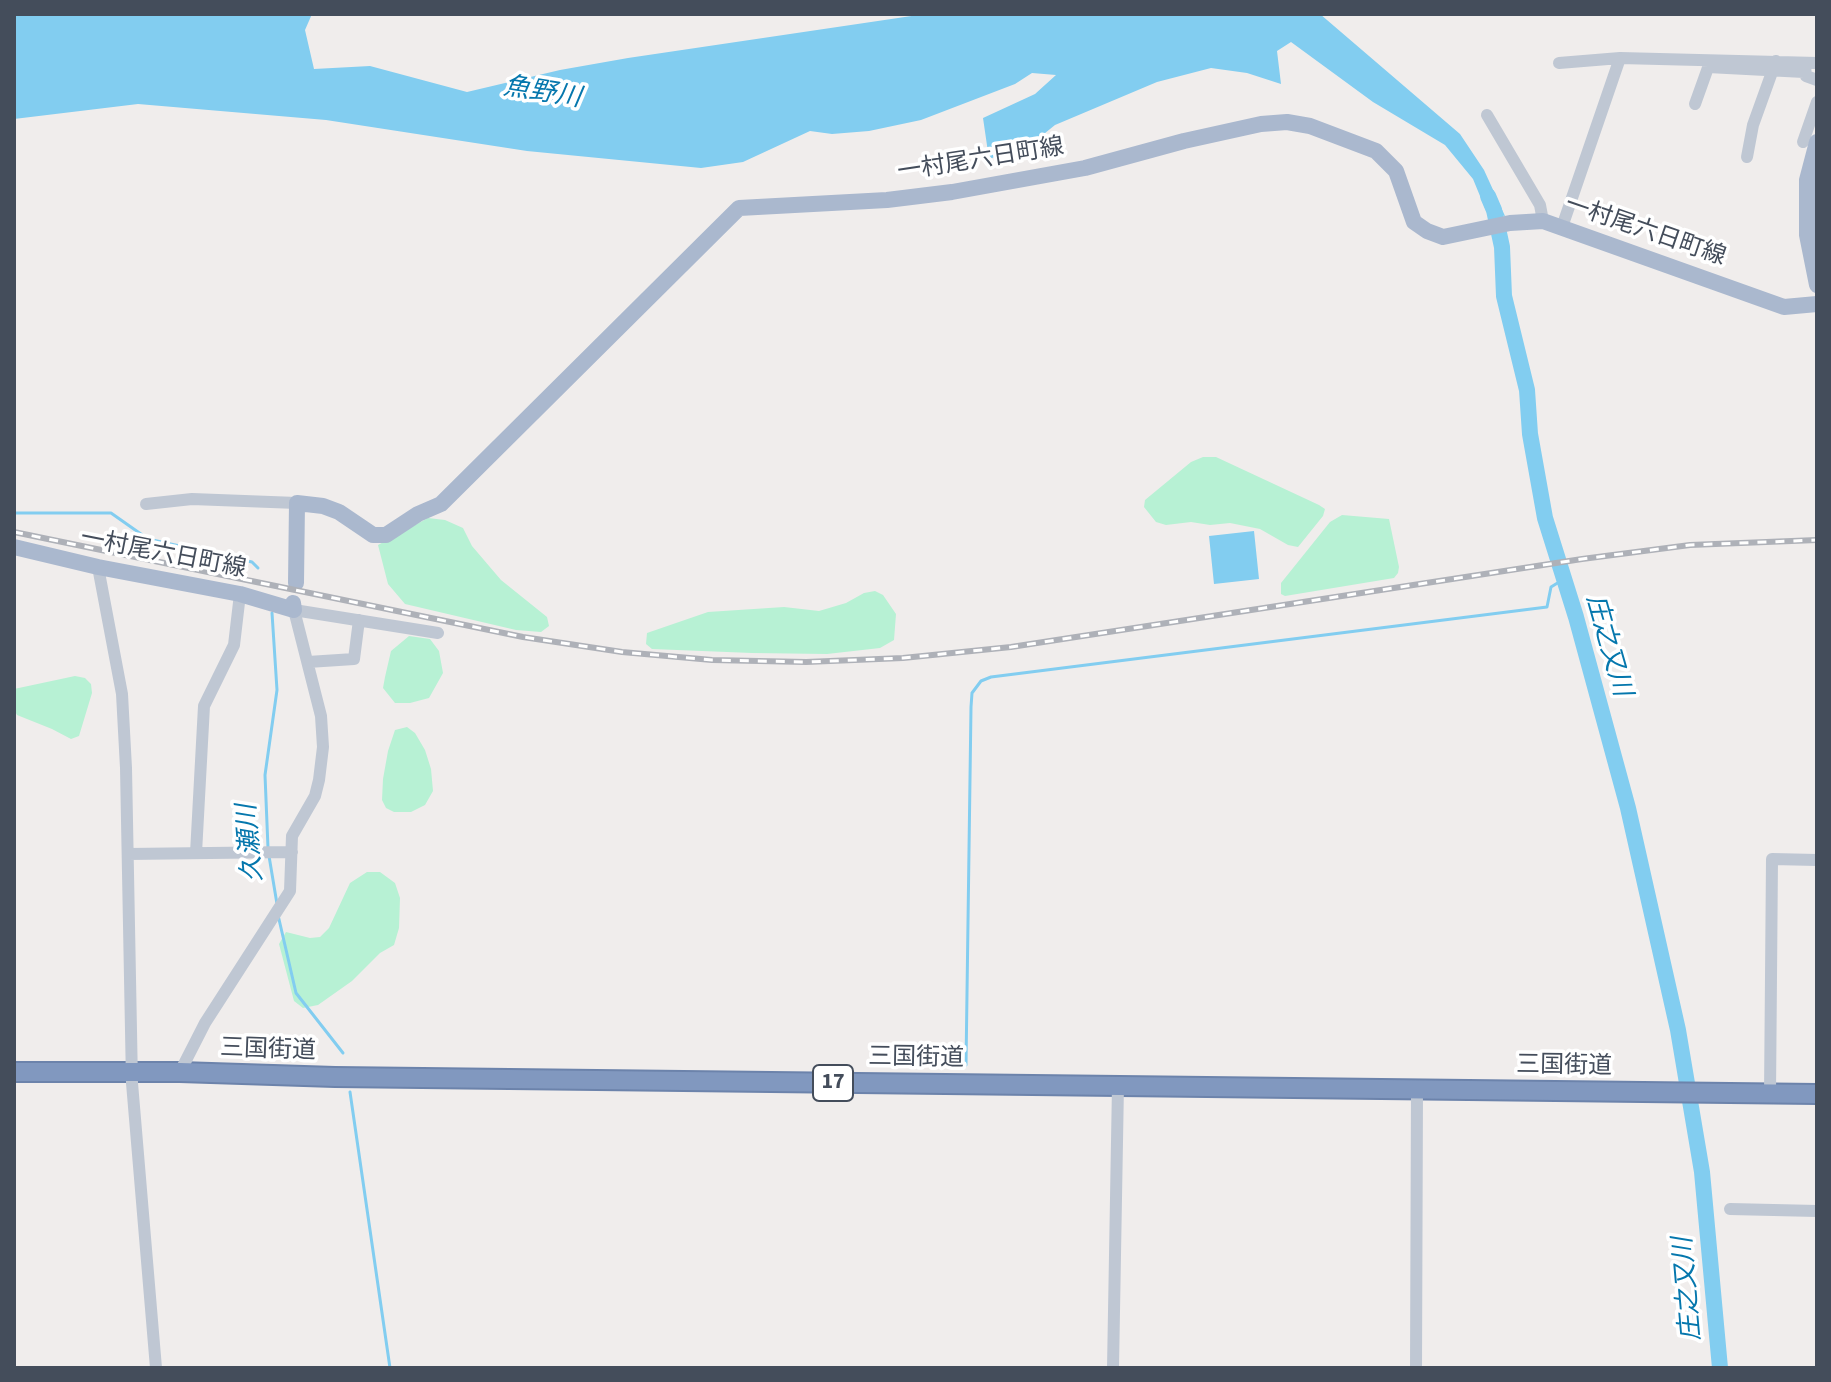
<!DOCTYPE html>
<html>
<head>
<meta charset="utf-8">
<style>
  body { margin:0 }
  #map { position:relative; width:1831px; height:1382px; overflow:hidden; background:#f0edec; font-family:"Source Sans 3",sans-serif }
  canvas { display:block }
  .frame { position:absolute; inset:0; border:16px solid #444d5b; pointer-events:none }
</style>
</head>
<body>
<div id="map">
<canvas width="1831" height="1382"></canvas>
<div class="frame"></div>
</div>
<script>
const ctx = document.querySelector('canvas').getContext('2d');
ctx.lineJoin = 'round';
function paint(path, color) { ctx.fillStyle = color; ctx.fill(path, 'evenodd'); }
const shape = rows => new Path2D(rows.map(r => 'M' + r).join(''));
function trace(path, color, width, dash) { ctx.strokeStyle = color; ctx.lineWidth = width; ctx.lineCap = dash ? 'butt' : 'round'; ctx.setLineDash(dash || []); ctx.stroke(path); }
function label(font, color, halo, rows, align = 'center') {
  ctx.font = font + ' "Source Sans 3","Noto Sans JP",sans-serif'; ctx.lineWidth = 7; ctx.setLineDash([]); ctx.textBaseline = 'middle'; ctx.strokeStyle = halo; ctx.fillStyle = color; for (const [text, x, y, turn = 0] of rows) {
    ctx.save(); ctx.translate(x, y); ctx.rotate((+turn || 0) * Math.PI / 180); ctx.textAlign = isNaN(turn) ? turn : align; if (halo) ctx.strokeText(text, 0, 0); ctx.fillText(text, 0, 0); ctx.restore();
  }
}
paint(shape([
  [1203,457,1216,457,1319,505,1325,509,1323,516,1298,547,1288,545,1260,529,1230,523,1210,525,1191,522,1166,525,1156,522,1144,507,1145,500,1191,462],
  [1342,515,1389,519,1399,567,1398,573,1394,578,1285,596,1281,594,1281,583,1330,522],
  [428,518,445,520,463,528,472,546,501,580,547,617,549,626,541,632,516,630,405,604,388,584,378,545],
  [875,591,883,595,896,614,894,640,880,648,827,654,752,653,652,649,646,644,647,633,708,612,784,607,819,611,846,603,864,593],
  [409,636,430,639,439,651,443,673,429,698,410,703,395,703,383,688,385,677,391,651],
  [75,676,85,678,91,684,92,693,79,736,71,739,52,729,17,715,14,709,14,689],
  [407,727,415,733,425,750,431,769,433,791,425,805,411,812,394,812,386,808,382,800,383,779,388,751,395,730],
  [367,872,380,872,395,883,400,898,399,928,394,945,380,953,352,981,318,1005,303,1008,294,1001,279,944,286,932,310,938,320,937,329,928,350,883]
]), '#b7f1d4');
paint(shape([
  [14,14,312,14,305,30,314,69,370,66,467,92,560,70,628,58,925,14,1320,14,1460,134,1484,170,1505,216,1487,213,1473,179,1445,145,1373,102,1291,42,1277,51,1281,84,1247,73,1211,68,1157,82,1055,125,1029,146,989,159,983,118,1035,94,1056,75,1032,73,1015,84,921,120,869,131,832,134,810,131,743,162,701,168,527,151,326,120,138,104,14,119],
  [1254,531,1259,579,1214,584,1209,536]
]), '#82cdf0');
trace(shape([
  [14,513,111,513,148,539,252,562,258,568],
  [268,848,265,775,277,690,272,613],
  [269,856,277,904],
  [278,915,296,993,343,1053],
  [966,1065,971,707,972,693,981,681,991,677,1547,607,1551,587,1564,579],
  [350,1092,390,1368]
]), '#82cdf0', 3);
trace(shape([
  [1488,196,1494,210,1502,247,1504,296,1527,390,1530,434,1545,518,1576,617,1628,808,1678,1030,1702,1172,1720,1368]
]), '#82cdf0', 16);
const highway = shape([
  [14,1072,180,1072,335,1077,1817,1094]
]);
trace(highway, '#6c83ab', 22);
trace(shape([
  [1559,63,1620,58,1817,63],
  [1805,66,1806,76,1817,80],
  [1708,67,1804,72],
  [1695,104,1710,62],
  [1487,115,1540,205,1543,221],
  [1803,142,1817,102],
  [1747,157,1753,125,1776,61],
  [1562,227,1620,58],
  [146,504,192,499,297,503],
  [98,567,122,694,126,768,132,1083,156,1368],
  [308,662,354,659,359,620],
  [196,853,204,706,234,645,240,594],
  [128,854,292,852],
  [180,1072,205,1023,290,891,292,836,315,796,319,780,323,747,321,716,294,610,438,633],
  [1770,1094,1772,859,1817,860],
  [1730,1209,1817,1211],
  [1113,1368,1118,1085],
  [1416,1368,1417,1089]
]), '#bfc7d3', 12);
trace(shape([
  [1817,142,1807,180,1807,235,1817,285],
  [14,547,98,567,240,594,294,610,293,603],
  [296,583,297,503,323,506,339,512,373,535,386,535,418,514,441,504,739,208,887,200,952,192,1085,168,1184,141,1261,124,1287,122,1310,126,1376,151,1396,171,1414,222,1427,231,1443,237,1510,223,1543,221,1784,307,1817,304]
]), '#aab8ce', 16);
trace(highway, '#8198bf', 18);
const rail = shape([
  [14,532,523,637,622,652,712,660,806,662,903,658,1011,647,1582,559,1690,545,1817,540]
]);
trace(rail, '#aeb1b8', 6);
trace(rail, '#fff', 3, [9]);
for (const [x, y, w] of [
  [833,1083,40]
]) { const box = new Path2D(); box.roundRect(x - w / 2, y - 18, w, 36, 6); ctx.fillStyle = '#fff'; ctx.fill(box); trace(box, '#444d5b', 2); }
label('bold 22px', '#444d5b', null, [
  ["17",833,1083]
]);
label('24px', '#444d5b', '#fff', [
  ["一村尾六日町線",981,161,-9],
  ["一村尾六日町線",1645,232,19],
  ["一村尾六日町線",163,555,11],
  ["三国街道",268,1051,2],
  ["三国街道",916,1059,1],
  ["三国街道",1564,1067,1]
]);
label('italic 26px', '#0577ad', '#fff', [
  ["魚野川",542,94,9],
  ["庄之又川",1607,646,74],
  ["久瀬川",252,843,-95],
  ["庄之又川",1689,1289,-95]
]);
</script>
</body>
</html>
